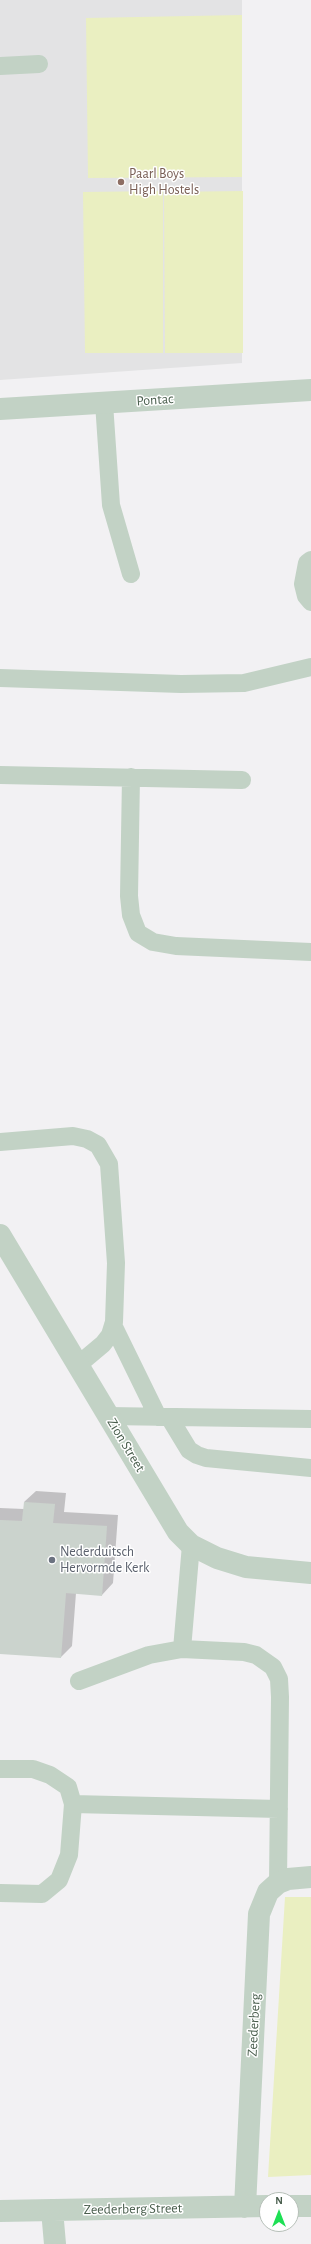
<!DOCTYPE html>
<html>
<head>
<meta charset="utf-8">
<style>
  body { margin:0 }
  #map { position:relative; width:311px; height:2244px; overflow:hidden; background:#f2f1f3; font-family:"Alegreya Sans",sans-serif }
  canvas { display:block }
  .north { position:absolute; left:259px; top:2192px; width:40px; height:40px; box-sizing:border-box; background:#fff; border:1px solid #b6bfb8; border-radius:50%; rotate:0deg; font-size:11px; font-weight:700; line-height:16px; text-align:center; color:#495e4d }
  .north::after { content:''; display:block; margin:auto; width:14px; height:18px; background:#1ee055; clip-path:polygon(50% 0,100% 100%,50% 72%,0 100%) }
</style>
</head>
<body>
<div id="map">
<canvas width="311" height="2244"></canvas>
<div class="north">N</div>
</div>
<script>
const ctx = document.querySelector('canvas').getContext('2d');
ctx.lineJoin = 'round';
function paint(path, color) { ctx.fillStyle = color; ctx.fill(path, 'evenodd'); }
const shape = rows => new Path2D(rows.map(r => 'M' + r).join(''));
function trace(path, color, width, dash) { ctx.strokeStyle = color; ctx.lineWidth = width; ctx.lineCap = dash ? 'butt' : 'round'; ctx.setLineDash(dash || []); ctx.stroke(path); }
function label(font, color, halo, rows, align = 'center') {
  ctx.font = font + ' "Alegreya Sans",sans-serif'; ctx.lineWidth = 3; ctx.setLineDash([]); ctx.textBaseline = 'middle'; ctx.strokeStyle = halo; ctx.fillStyle = color; for (const [text, x, y, turn = 0] of rows) {
    ctx.save(); ctx.translate(x, y); ctx.rotate((+turn || 0) * Math.PI / 180); ctx.textAlign = isNaN(turn) ? turn : align; if (halo) ctx.strokeText(text, 0, 0); ctx.fillText(text, 0, 0); ctx.restore();
  }
}
paint(shape([
  [0,0,242,0,242,363,0,380]
]), '#e3e3e4');
paint(shape([
  [242,15,242,177,88,178,86,18],
  [163,191,163,353,85,353,83,192],
  [243,191,243,353,165,353,164,192],
  [285,1897,311,1897,311,2175,268,2177]
]), '#eaefc1');
paint(shape([
  [36,1491,66,1493,64,1512,118,1515,113,1583,102,1595,76,1593,72,1646,61,1657,0,1653,0,1508,24,1509,24,1502]
]), '#0003');
paint(shape([
  [24,1502,55,1504,53,1523,107,1526,102,1596,66,1593,61,1658,0,1654,0,1520,22,1521]
]), '#cbd3cd');
trace(shape([
  [0,66,39,64],
  [104,403,111,505,131,574],
  [311,560,307,563,303,584,306,596,311,602],
  [0,678,181,684,244,683,311,667],
  [0,775,242,780],
  [131,777,129,896,131,915,138,933,153,942,176,946,311,952],
  [0,1142,73,1136,87,1139,98,1145,109,1164,116,1263,114,1322,110,1335,103,1344,78,1365],
  [113,1325,158,1417],
  [108,1416,311,1419],
  [169,1417,189,1450,197,1455,206,1458,311,1468],
  [182,1649,191,1545],
  [79,1681,149,1655,182,1649,244,1652,256,1655,273,1667,279,1679,280,1697,278,1883],
  [0,1769,33,1769,50,1775,68,1787,73,1804,69,1855,59,1880,42,1894,0,1893],
  [73,1804,279,1809]
]), '#c2d2c5', 18);
trace(shape([
  [0,409,311,390],
  [0,1235,178,1532,191,1545,217,1558,246,1567,311,1573],
  [291,2206,311,2206],
  [245,2207,259,1914,268,1892,278,1883,288,1879,311,1877],
  [52,2210,55,2244],
  [0,2211,267,2206]
]), '#c2d2c5', 22);
for (const [x, y, r, color] of [
  [121,182,4,"#8d6e63"],
  [52,1560,4,"#6b7280"]
]) { const dot = new Path2D(); dot.arc(x, y, r, 0, 2 * Math.PI); ctx.fillStyle = color; ctx.fill(dot); trace(dot, '#fff', 1.5); }
label('14px', '#785e54', '#fff', [
  ["Paarl Boys",129,174],
  ["High Hostels",129,190]
], 'left');
label('14px', '#495e4d', '#fff', [
  ["Pontac",155,400,-4],
  ["Zion Street",126,1445,59],
  ["Zeederberg",254,2025,-87],
  ["Zeederberg Street",133,2209,-1]
]);
label('14px', '#5b616d', '#fff', [
  ["Nederduitsch",60,1552],
  ["Hervormde Kerk",60,1568]
], 'left');
</script>
</body>
</html>
